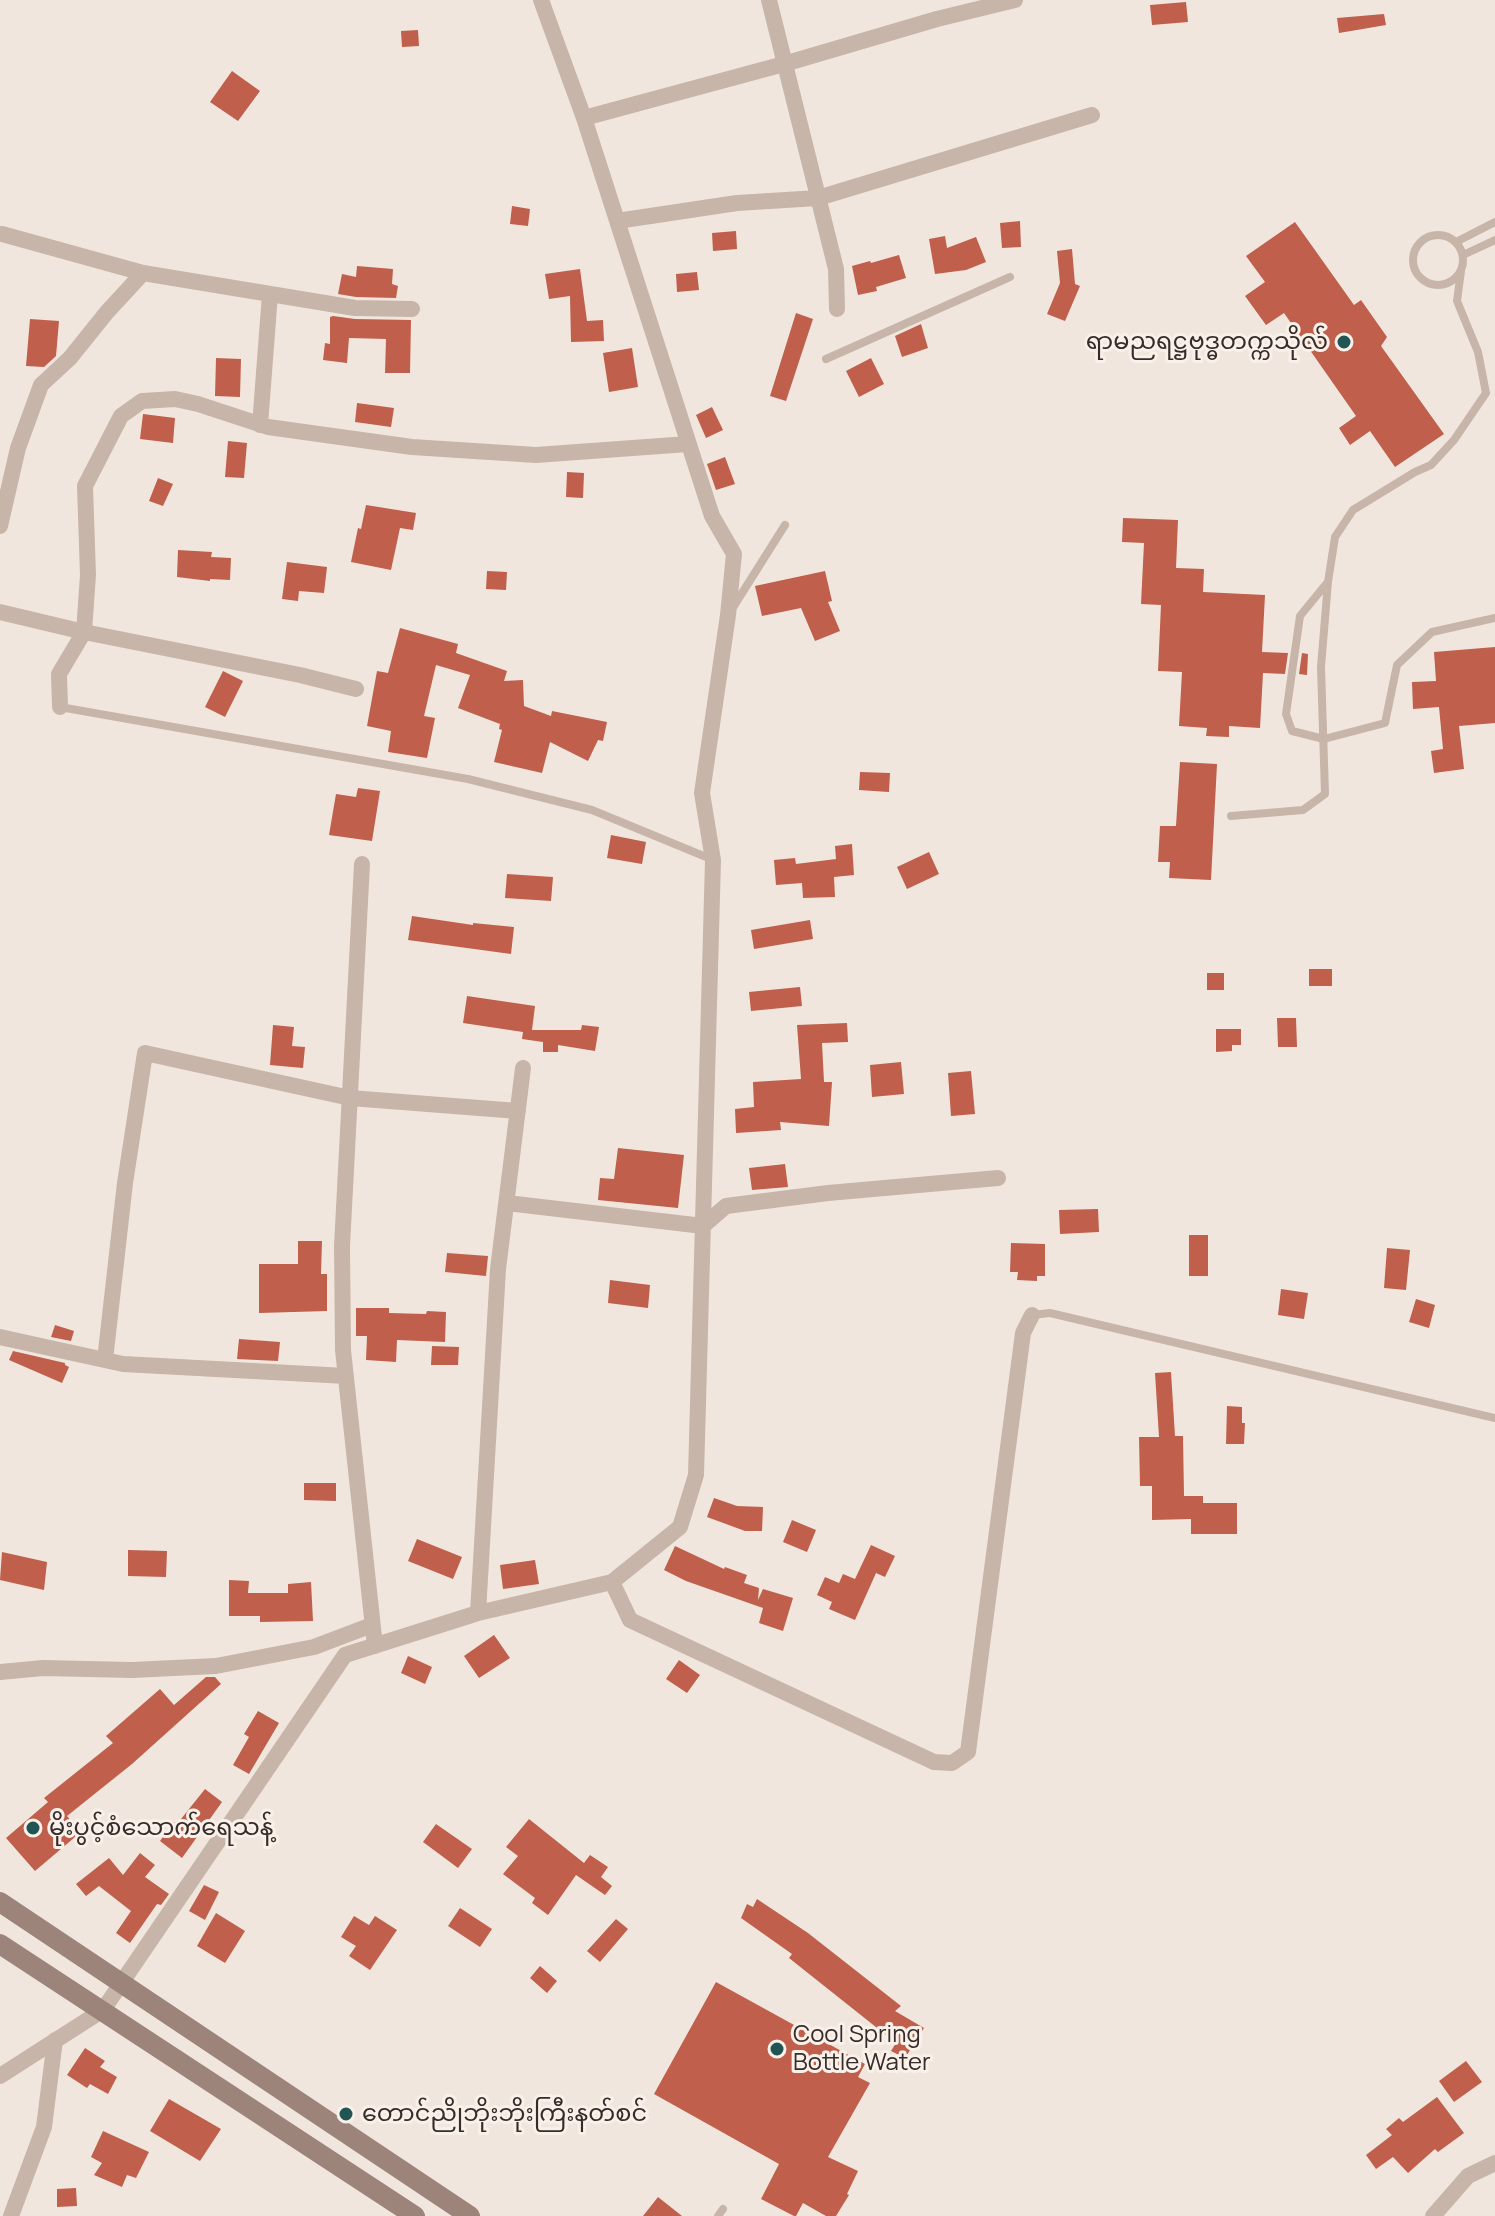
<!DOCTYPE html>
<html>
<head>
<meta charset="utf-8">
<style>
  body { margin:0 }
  canvas { display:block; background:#f1e6dd }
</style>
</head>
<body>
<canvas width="1495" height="2216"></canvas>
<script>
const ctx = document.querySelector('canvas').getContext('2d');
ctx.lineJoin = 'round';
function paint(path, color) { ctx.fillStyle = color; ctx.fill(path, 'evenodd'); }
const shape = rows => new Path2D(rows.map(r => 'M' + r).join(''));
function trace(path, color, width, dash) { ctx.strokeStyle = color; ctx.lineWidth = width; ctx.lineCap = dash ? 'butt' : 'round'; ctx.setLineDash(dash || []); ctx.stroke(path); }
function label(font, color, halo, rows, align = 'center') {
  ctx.font = font + ' Manrope,"Noto Sans Myanmar",sans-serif'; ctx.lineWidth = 6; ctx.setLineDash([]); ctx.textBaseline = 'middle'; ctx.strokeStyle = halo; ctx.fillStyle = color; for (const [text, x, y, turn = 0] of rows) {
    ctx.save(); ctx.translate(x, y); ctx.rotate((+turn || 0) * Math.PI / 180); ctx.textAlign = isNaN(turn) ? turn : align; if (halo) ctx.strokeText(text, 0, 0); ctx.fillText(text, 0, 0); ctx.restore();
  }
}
paint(shape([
  [1186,2,1188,22,1152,25,1150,5],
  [1384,14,1386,25,1339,33,1337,18],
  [418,30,419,46,402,47,401,31],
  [232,71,260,91,238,121,210,102],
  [512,206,530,209,528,226,510,224],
  [1020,221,1021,247,1002,248,1000,223],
  [1295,222,1354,305,1361,300,1387,337,1381,346,1444,434,1395,467,1370,431,1350,445,1339,428,1356,416,1284,313,1266,325,1245,296,1265,282,1246,256],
  [736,231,737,249,713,251,712,233],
  [945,236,947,248,976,237,986,262,966,270,935,274,929,239],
  [1072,249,1075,284,1080,286,1065,321,1047,314,1060,283,1057,251],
  [899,255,906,278,876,287,877,291,858,295,852,266,870,261,871,263],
  [357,266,393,269,392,284,398,286,396,298,356,297,338,294,342,274,356,277],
  [580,269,587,321,603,320,604,341,571,342,570,296,549,299,545,274],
  [697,272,699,290,677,292,676,274],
  [796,313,813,319,786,401,770,396],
  [333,316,355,319,411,320,410,373,385,373,386,339,349,338,347,363,323,360,325,343,330,344,330,317],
  [30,319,59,321,56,356,44,367,26,366],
  [921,324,928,348,902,357,895,336],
  [632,348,638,387,609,392,603,353],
  [216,358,241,359,240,397,215,396],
  [871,358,884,384,859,397,846,371],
  [357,403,394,408,391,427,355,422],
  [712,407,723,430,706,438,696,415],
  [143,414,175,418,173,443,140,439],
  [228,441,247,443,244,478,225,477],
  [725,457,735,484,716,490,707,464],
  [567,472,584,473,583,498,566,497],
  [158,478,173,484,163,506,149,501],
  [366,505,416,513,413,530,400,528,391,570,351,562,358,528,361,529],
  [1123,518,1178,520,1176,568,1204,569,1203,592,1265,595,1262,652,1288,653,1285,674,1263,673,1260,728,1229,726,1229,737,1206,736,1207,728,1179,726,1182,672,1158,671,1161,605,1141,604,1144,543,1122,542],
  [178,550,212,552,211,557,231,558,230,580,210,579,210,581,177,577],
  [287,562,327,567,324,593,299,591,298,601,282,599],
  [487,571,507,572,506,590,486,589],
  [825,571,832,601,828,602,840,631,815,641,801,608,762,616,755,586],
  [400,628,458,644,456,653,507,671,504,681,523,680,524,706,551,716,552,711,607,722,603,741,598,740,588,761,550,742,542,773,494,762,502,730,499,729,500,724,458,708,470,675,436,665,424,716,435,718,427,758,388,752,391,731,367,726,377,671,388,673],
  [1495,647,1495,723,1459,726,1464,769,1434,773,1431,751,1443,749,1439,707,1413,709,1412,682,1436,681,1434,652],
  [1302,653,1308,654,1307,675,1299,674],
  [223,671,243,681,225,717,205,707],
  [1180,762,1217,764,1211,880,1169,878,1170,862,1158,862,1160,826,1176,826],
  [860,772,890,773,889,792,859,790],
  [358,788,380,791,372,841,329,835,336,794,356,797],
  [611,835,646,842,642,864,607,858],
  [852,844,854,875,834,877,835,897,803,898,802,883,776,885,774,860,795,858,796,864,836,859,835,846],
  [929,852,939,874,907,889,897,867],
  [507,874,553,877,551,901,505,898],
  [412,916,473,925,473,923,514,927,511,954,408,940],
  [810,920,813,939,754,949,751,930],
  [1309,969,1332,969,1332,986,1309,986],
  [1207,973,1224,973,1224,990,1207,990],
  [800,987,802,1006,751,1011,749,992],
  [467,996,535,1006,532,1030,581,1030,582,1025,599,1027,595,1051,558,1045,558,1052,543,1052,543,1042,522,1039,523,1032,463,1023],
  [1277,1018,1296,1018,1297,1047,1278,1047],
  [847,1023,848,1042,822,1043,824,1082,832,1082,829,1126,780,1122,781,1130,736,1133,735,1109,754,1107,753,1082,801,1079,797,1025],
  [273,1025,294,1027,292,1046,305,1047,303,1068,270,1065],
  [1216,1029,1241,1029,1241,1045,1232,1045,1232,1051,1216,1052],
  [901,1062,904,1094,872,1097,870,1065],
  [971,1071,975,1114,951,1116,948,1073],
  [618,1148,684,1155,678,1208,598,1200,600,1178,614,1179],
  [785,1164,788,1187,752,1190,749,1168],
  [1098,1209,1099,1232,1060,1234,1059,1210],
  [1189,1235,1208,1235,1208,1276,1189,1276],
  [298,1241,322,1241,321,1274,327,1274,327,1311,259,1313,259,1264,298,1264],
  [1011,1243,1045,1244,1045,1276,1037,1276,1037,1281,1017,1280,1018,1272,1010,1272],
  [1387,1248,1410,1250,1406,1290,1384,1288],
  [447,1253,488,1256,486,1276,445,1272],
  [610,1280,650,1285,648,1308,608,1303],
  [1281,1289,1308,1293,1304,1319,1278,1315],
  [1416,1299,1435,1305,1429,1328,1409,1322],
  [356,1308,389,1308,389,1313,426,1314,427,1311,446,1312,445,1342,397,1340,396,1362,366,1360,367,1336,356,1336],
  [55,1325,74,1331,71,1341,51,1337],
  [239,1339,280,1342,278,1361,237,1359],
  [432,1346,459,1347,458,1365,431,1365],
  [13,1351,65,1363,65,1365,69,1367,62,1383,9,1360],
  [1171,1372,1175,1436,1183,1436,1184,1496,1203,1496,1203,1503,1237,1503,1237,1534,1191,1534,1191,1519,1152,1520,1152,1486,1140,1486,1139,1437,1159,1437,1155,1373],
  [1227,1406,1242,1407,1242,1423,1245,1423,1244,1444,1226,1444],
  [304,1483,336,1483,336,1501,304,1500],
  [714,1498,737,1506,763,1507,762,1531,745,1531,707,1517],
  [792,1520,816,1530,807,1552,783,1542],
  [417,1539,462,1557,453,1579,408,1561],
  [871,1545,895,1556,885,1577,876,1573,855,1620,829,1609,832,1602,817,1595,825,1577,839,1583,843,1574,855,1579],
  [675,1546,724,1569,725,1567,747,1575,744,1583,759,1588,758,1600,763,1589,793,1598,783,1631,759,1623,763,1608,686,1581,664,1570],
  [128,1550,167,1551,166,1577,128,1576],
  [2,1552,47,1562,44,1590,0,1580],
  [535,1560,539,1584,503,1589,500,1565],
  [229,1580,249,1581,248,1593,288,1593,288,1584,311,1582,313,1621,260,1622,260,1616,229,1616],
  [494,1635,510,1658,479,1678,464,1656],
  [408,1656,432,1667,425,1684,401,1673],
  [679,1660,700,1675,687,1693,666,1679],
  [206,1677,215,1677,221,1684,132,1764,67,1816,81,1832,35,1871,6,1838,48,1802,44,1798,113,1743,106,1736,160,1689,174,1705],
  [258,1711,279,1723,249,1774,233,1765,249,1737,244,1734],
  [205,1789,222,1802,182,1858,160,1841,174,1822,177,1824],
  [529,1819,584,1863,590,1855,608,1867,601,1877,612,1886,605,1895,576,1875,548,1915,532,1903,535,1898,503,1874,518,1856,506,1847],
  [436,1824,472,1849,458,1868,423,1842],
  [140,1853,155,1865,145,1877,169,1894,161,1905,157,1904,130,1943,116,1933,131,1911,99,1886,86,1896,76,1884,109,1858,123,1875],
  [204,1885,219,1892,205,1920,189,1911],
  [757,1899,808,1933,901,2006,895,2011,924,2028,905,2058,891,2051,896,2043,789,1958,792,1954,741,1918,747,1904,753,1907],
  [460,1908,492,1929,480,1947,448,1926],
  [216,1913,245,1931,225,1963,197,1946],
  [354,1916,369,1925,375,1916,397,1930,370,1970,349,1956,356,1946,341,1937],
  [616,1919,628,1929,600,1962,587,1951],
  [540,1966,557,1981,547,1993,530,1978],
  [716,1982,865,2064,858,2077,870,2083,828,2157,858,2171,847,2194,849,2195,836,2216,826,2216,803,2203,796,2216,794,2216,761,2199,779,2164,654,2094],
  [85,2048,105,2061,100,2067,117,2077,108,2094,90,2084,87,2088,67,2075],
  [1466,2061,1482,2082,1454,2102,1439,2081],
  [1437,2097,1464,2133,1438,2152,1435,2149,1408,2173,1393,2157,1376,2169,1366,2155,1392,2135,1386,2129,1399,2118,1403,2122],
  [169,2099,221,2129,200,2161,150,2131],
  [103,2131,149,2152,136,2178,127,2175,122,2187,94,2175,102,2163,91,2157],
  [76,2188,77,2206,57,2207,57,2189],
  [658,2197,682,2216,643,2216]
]), '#bf5f4c');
trace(shape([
  '1413 260a25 25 0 1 1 50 0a25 25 0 1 1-50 0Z',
  [1456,242,1495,222],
  [1463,255,1495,240],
  [826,359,1010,277],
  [1327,583,1300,616,1286,714,1292,731,1324,739,1385,723,1397,665,1432,632,1495,618],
  [732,609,785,525],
  [60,707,468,779,592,810,711,859],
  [1231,816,1303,810,1325,794,1321,667,1328,582,1335,537,1353,510,1415,472,1431,465,1454,440,1486,393,1478,352,1457,301,1461,271],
  [1032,1315,1050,1313,1495,1418],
  [718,2216,723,2209]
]), '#c8b5a9', 8);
trace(shape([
  [769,0,836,269,837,309],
  [584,118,784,64,937,19,1015,0],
  [617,221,737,203,818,198,1092,115],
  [2,234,143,273,355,308,412,309],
  [260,425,270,294],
  [0,526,18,448,41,385,70,358,107,312,143,273],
  [0,612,84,632,300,675,356,689],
  [60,707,59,674,84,632,88,575,85,486,121,416,142,401,175,399,198,404,268,427,412,447,536,455,688,444],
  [362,864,342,1246,343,1350,375,1646],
  [507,1203,703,1226,726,1206,828,1193,998,1178],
  [0,1337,123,1364,346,1376],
  [105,1360,125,1183,145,1053,350,1098,518,1111],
  [612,1582,630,1620,934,1762,952,1763,968,1752,1023,1333,1032,1315],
  [478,1613,498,1269,523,1068],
  [0,1672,43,1668,132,1670,216,1666,314,1647,372,1625],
  [0,2076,103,2010,345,1655,478,1613,612,1582,680,1527,696,1475,713,860,702,793,728,615,734,554,712,516,584,118,541,0],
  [11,2216,44,2127,55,2040],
  [1433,2216,1468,2176,1495,2163]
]), '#c8b5a9', 16);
trace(shape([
  [0,1902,470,2216],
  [0,1944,415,2216]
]), '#9c847b', 20);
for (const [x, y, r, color] of [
  [1344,342,8,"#205554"],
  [33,1828,8,"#205554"],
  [777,2049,8,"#205554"],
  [346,2114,8,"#205554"]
]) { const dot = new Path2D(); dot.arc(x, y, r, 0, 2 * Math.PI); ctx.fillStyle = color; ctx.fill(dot); trace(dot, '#f9f0e9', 3); }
label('24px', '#362c29', '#f9f0e9', [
  ["ရာမညရဋ္ဌဗုဒ္ဓတက္ကသိုလ်",1328,342,"right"],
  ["မိုးပွင့်စံသောက်ရေသန့်",49,1828],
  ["Cool Spring",793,2035],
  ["Bottle Water",793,2063],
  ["တောင်ညိုဘိုးဘိုးကြီးနတ်စင်",362,2114]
], 'left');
</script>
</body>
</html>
